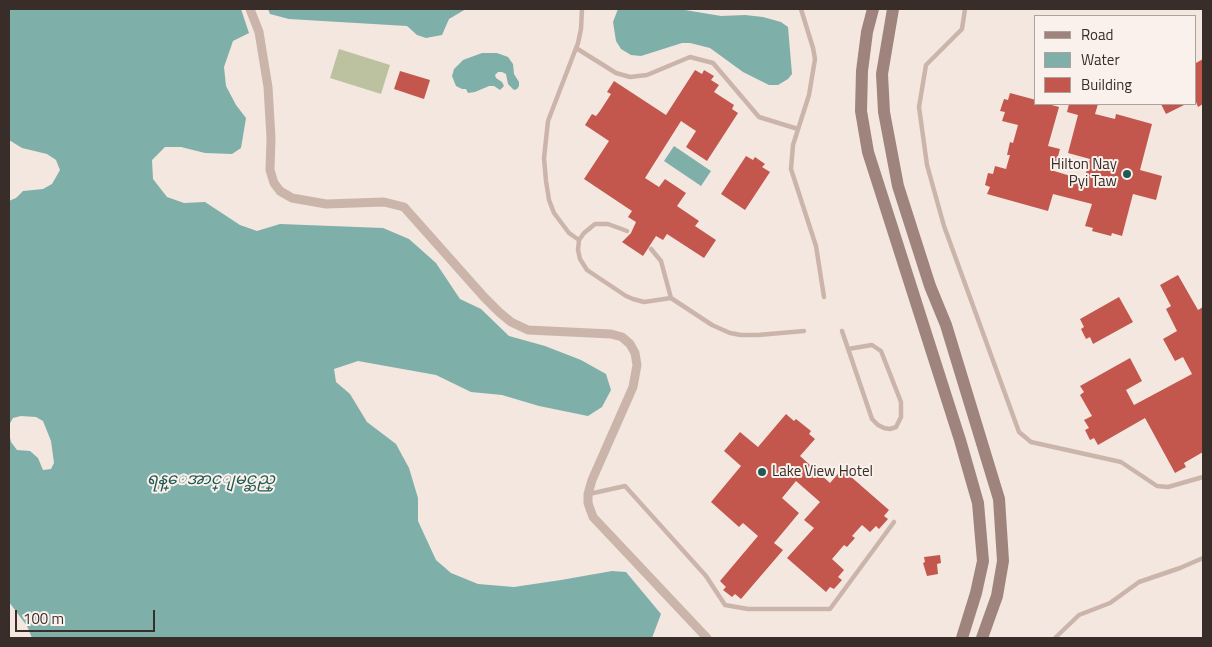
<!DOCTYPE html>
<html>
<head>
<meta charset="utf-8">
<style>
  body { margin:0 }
  #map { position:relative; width:1212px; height:647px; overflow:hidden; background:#f3e7e0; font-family:"Titillium Web",sans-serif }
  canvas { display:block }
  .frame { position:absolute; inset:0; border:10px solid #392d2a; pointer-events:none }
  .legend { position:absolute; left:1034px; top:15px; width:162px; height:90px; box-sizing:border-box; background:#faf1ec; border:1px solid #ada39e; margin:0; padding:6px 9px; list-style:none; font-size:15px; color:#392d2a }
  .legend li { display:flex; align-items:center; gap:10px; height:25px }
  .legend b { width:25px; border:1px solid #ada39e }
  .scale { position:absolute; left:15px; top:610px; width:140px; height:22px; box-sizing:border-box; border:2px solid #392d2a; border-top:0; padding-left:6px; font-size:15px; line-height:18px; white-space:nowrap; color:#392d2a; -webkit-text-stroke:4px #faf1ec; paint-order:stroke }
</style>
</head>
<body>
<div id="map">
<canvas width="1212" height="647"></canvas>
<div class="frame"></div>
<ul class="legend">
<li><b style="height:6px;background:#9f847d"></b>Road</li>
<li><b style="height:14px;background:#7fafa9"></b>Water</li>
<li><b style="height:14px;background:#c3574d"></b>Building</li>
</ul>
<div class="scale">100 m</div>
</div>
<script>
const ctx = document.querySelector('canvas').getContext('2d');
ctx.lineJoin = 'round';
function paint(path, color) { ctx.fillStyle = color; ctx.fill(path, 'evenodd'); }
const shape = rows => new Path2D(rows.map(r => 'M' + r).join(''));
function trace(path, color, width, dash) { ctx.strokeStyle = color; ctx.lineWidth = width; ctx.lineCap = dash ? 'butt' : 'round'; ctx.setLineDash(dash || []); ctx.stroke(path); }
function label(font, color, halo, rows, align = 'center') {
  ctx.font = font + ' "Titillium Web","Noto Sans Myanmar",sans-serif'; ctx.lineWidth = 4; ctx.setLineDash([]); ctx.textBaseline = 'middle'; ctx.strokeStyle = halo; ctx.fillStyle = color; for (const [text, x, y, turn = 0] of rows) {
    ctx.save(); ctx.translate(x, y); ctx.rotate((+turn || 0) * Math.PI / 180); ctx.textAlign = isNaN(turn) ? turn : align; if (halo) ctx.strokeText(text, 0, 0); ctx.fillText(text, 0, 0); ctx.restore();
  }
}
paint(shape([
  [339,49,390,65,381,94,330,78]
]), '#bcc2a0');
paint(shape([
  [9,9,241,9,249,33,233,41,224,67,226,86,236,105,246,118,241,148,232,154,205,153,181,147,165,147,152,160,153,179,167,197,184,203,205,202,240,225,257,231,280,224,383,228,409,239,436,263,460,299,481,309,509,336,545,346,581,360,606,374,611,390,602,407,588,416,539,406,502,395,471,392,436,375,358,361,334,369,336,382,350,394,367,422,396,444,409,468,418,498,418,521,436,560,451,573,478,584,514,587,561,580,612,571,626,572,661,614,652,638,32,638,27,626,9,602,9,433,11,442,17,450,30,451,38,458,43,470,51,469,54,463,51,441,43,421,36,417,21,416,13,418,9,425,9,201,16,198,23,191,43,189,52,184,60,170,56,160,47,154,22,148,9,140],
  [268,9,466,9,449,19,442,35,426,38,417,35,407,26,289,19,270,14],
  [618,9,679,9,721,16,745,15,763,17,781,22,788,27,792,74,788,79,778,85,769,85,743,72,710,48,690,43,682,43,641,56,631,55,621,49,616,41,613,22],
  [482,53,497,53,508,57,513,64,514,74,519,82,519,86,517,89,514,90,508,84,506,74,502,72,498,72,495,75,496,78,502,82,504,86,500,90,494,86,489,86,475,92,468,93,466,89,462,89,456,86,452,76,454,69,463,60],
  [674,146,711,171,701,186,664,161]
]), '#7fafa9');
paint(shape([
  [1203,59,1203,104,1198,107,1196,102,1196,63],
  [695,70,702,74,704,70,714,76,711,80,719,85,714,92,734,105,732,109,738,113,707,161,686,147,696,131,681,121,645,178,659,187,665,179,686,193,677,206,699,221,695,226,716,240,704,258,667,234,663,240,656,236,643,256,622,242,631,233,636,222,628,217,632,211,584,179,609,141,585,125,592,114,596,116,600,111,611,94,607,92,614,81,666,115],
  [400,71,430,80,424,99,394,89],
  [1010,93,1036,100,1036,104,1048,104,1059,107,1048,146,1060,149,1054,171,1084,180,1090,159,1068,153,1078,115,1067,112,1069,104,1098,104,1095,114,1115,119,1116,114,1152,124,1140,170,1162,176,1156,200,1133,194,1122,236,1112,233,1111,236,1092,231,1093,228,1085,226,1092,204,1053,194,1048,211,987,194,990,187,985,185,988,173,993,174,995,166,1006,169,1010,155,1007,155,1010,142,1013,143,1018,125,1002,121,1005,112,1000,111,1004,99,1008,100],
  [1161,104,1186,104,1166,114],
  [746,156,753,160,755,157,765,164,762,167,770,172,745,210,721,194],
  [1178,275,1198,310,1203,307,1203,452,1184,463,1186,467,1175,473,1145,418,1098,445,1094,438,1090,440,1085,430,1089,428,1084,420,1092,416,1080,395,1084,392,1080,386,1130,358,1142,381,1126,390,1134,405,1192,374,1183,357,1175,361,1163,339,1177,331,1166,309,1171,306,1160,285],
  [1119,297,1133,322,1093,344,1090,337,1086,339,1081,329,1084,327,1080,319],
  [786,414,794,421,796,419,811,431,809,434,815,439,800,456,830,483,842,469,889,510,884,516,888,519,879,529,876,526,870,532,862,525,852,536,855,538,847,547,844,545,832,559,844,570,838,577,842,580,834,589,830,587,826,592,787,558,814,528,804,520,820,502,796,481,782,498,799,513,774,543,783,550,741,599,735,594,732,597,723,590,726,587,720,581,758,536,743,523,739,527,711,502,741,466,724,451,740,432,758,447],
  [940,555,941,563,937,564,938,574,927,576,923,563,925,562,924,557]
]), '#c3574d');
trace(shape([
  [801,9,813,48,815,59,809,95,793,145,791,169,816,246,824,297],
  [965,9,962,29,926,65,919,107,927,165,944,226,1019,432,1031,442,1121,462,1157,486,1168,487,1203,477],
  [576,48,616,73,630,77,647,75,690,57,713,63,759,117,798,129],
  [627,231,608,224,595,224,584,233,579,240,578,250,580,259,587,270,626,296,633,299,644,302,671,298],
  [579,240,569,233,554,213,549,200,546,181,544,158,548,121,578,43,581,29,582,9],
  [651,249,661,261,671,298,712,325,730,333,741,335,758,335,804,331],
  [842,331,872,419,878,425,884,428,890,429,896,427,901,417,901,402,881,351,872,345,848,349],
  [589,494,625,486,706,576,725,605,748,609,830,609,894,522],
  [1055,638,1079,615,1110,603,1139,582,1180,568,1203,558]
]), '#cbb5ab', 4.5);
trace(shape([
  [250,9,259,32,268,87,271,138,270,170,274,183,280,191,292,198,326,204,384,202,404,207,484,297,499,312,511,322,528,330,611,334,622,337,630,344,635,353,637,365,633,387,592,480,588,494,588,503,593,517,707,638]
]), '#cbb5ab', 9);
trace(shape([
  [873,9,867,32,862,71,861,111,868,152,960,440,978,503,983,561,976,593,962,638],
  [893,9,882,74,884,112,898,186,930,286,946,325,999,499,1003,561,997,596,982,638]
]), '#9f847d', 12);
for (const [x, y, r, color] of [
  [1127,174,5,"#205a54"],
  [762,472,5,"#205a54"]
]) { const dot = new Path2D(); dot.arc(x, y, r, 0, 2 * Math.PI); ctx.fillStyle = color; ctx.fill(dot); trace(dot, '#faf1ec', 2); }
label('15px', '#392d2a', '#faf1ec', [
  ["Hilton Nay",1117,165],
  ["Pyi Taw",1117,182],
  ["Lake View Hotel",772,472,"left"]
], 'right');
label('italic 16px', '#205a54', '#faf1ec', [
  ["ရန္ေအာင္ျမင္ဆည္",211,480]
]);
</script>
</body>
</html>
